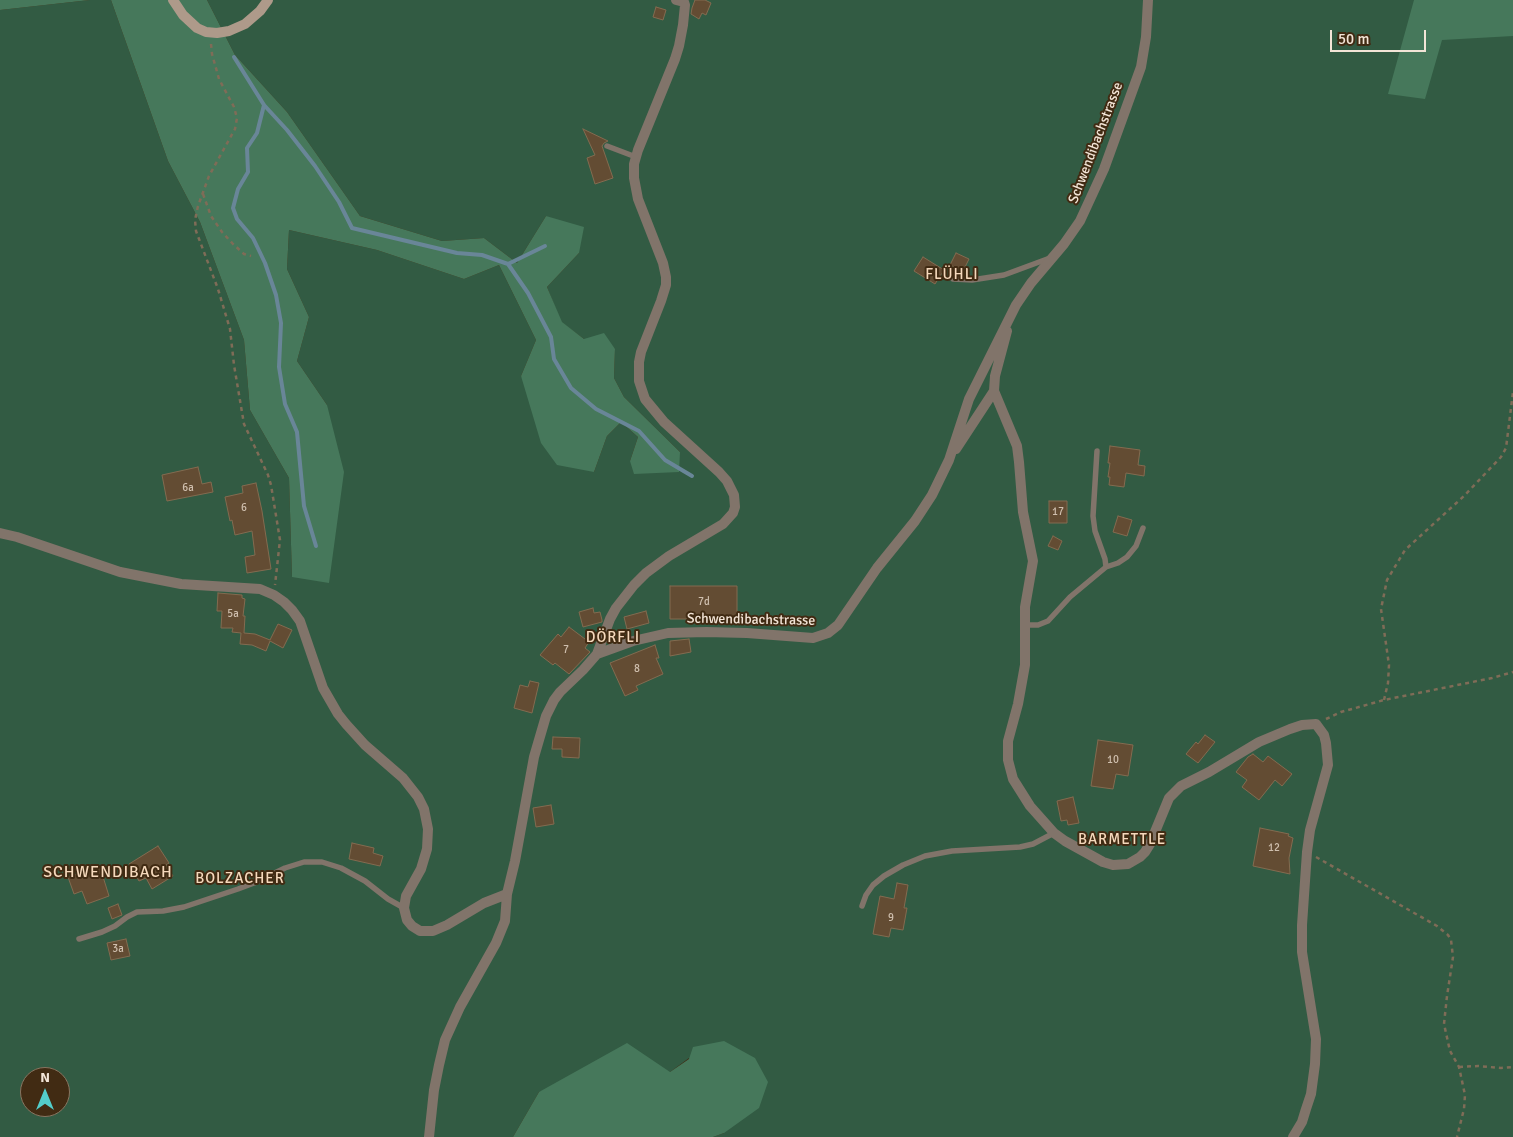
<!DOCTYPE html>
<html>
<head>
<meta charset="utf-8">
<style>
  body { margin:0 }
  #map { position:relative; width:1513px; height:1137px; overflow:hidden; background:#412b13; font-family:Signika,sans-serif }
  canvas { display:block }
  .north { position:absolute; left:20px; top:1067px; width:50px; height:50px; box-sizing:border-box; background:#412b13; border:1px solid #887561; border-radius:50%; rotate:0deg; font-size:14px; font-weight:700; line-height:20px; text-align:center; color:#f3e5d7 }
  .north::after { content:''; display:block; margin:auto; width:18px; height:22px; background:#53cdca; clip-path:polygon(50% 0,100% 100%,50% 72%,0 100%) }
  .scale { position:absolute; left:1330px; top:30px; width:96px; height:22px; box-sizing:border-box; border:2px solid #f3e5d7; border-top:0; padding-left:6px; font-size:15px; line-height:18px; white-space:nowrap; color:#f3e5d7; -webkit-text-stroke:4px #412b13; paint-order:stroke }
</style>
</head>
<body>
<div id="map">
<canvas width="1513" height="1137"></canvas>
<div class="north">N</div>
<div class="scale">50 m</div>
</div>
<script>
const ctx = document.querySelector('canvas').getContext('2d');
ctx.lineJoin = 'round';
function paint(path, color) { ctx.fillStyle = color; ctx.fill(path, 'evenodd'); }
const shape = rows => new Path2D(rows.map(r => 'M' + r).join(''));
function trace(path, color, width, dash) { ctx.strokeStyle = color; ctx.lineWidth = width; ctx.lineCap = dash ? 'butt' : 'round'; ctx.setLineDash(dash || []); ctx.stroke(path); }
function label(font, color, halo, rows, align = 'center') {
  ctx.font = font + ' Signika,sans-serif'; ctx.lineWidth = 4; ctx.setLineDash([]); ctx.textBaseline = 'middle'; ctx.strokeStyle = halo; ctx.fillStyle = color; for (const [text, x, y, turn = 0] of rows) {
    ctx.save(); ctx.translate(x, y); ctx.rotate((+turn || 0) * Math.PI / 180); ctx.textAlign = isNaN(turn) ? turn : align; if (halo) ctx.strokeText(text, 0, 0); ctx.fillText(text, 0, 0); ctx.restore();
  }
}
paint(shape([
  [90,0,111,0,168,161,200,222,244,340,250,410,289,478,292,577,327,405,297,361,309,317,287,269,289,230,377,250,464,279,499,265,536,340,521,376,594,472,607,436,621,422,638,437,630,461,680,452,624,397,614,378,615,349,584,339,561,322,547,287,579,253,546,216,517,263,484,238,442,241,360,216,287,112,235,55,207,0,1513,0,1513,1137,713,1137,724,1133,689,1058,670,1072,539,1092,513,1137,0,1137,0,10],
  [30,1077,60,1077,60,1107,30,1107]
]), '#325b43');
paint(shape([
  [0,0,90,0,0,10],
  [111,0,207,0,235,55,287,112,360,216,442,241,484,238,517,263,546,216,584,227,579,253,547,287,562,322,584,339,604,333,615,349,614,378,624,397,680,452,679,472,634,474,630,461,638,437,621,422,607,436,594,472,557,465,541,443,521,376,536,340,499,265,464,279,377,250,289,230,287,269,309,317,297,361,327,405,344,472,329,583,292,577,289,478,250,410,244,340,200,222,168,161],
  [1414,0,1513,0,1513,36,1442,40,1425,99,1388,94],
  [724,1041,755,1058,768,1082,759,1108,724,1133,713,1137,513,1137,539,1092,627,1043,670,1072,689,1059,693,1047]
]), '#46785b');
trace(shape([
  [234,57,264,105,287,130,315,166,339,202,352,228,457,253,482,255,508,264,528,293,551,337,554,359,571,388,596,409,639,431,665,460,692,476],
  [264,105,257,133,247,148,248,172,238,189,233,208,237,219,253,238,265,263,276,295,281,323,279,367,285,404,297,432,304,506,316,546],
  [508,264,545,246]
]), '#698698', 4);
const building = shape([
  [695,0,705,0,711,3,706,15,702,13,699,19,691,14,692,8,695,0],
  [656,7,666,10,663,20,653,17,656,7],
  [583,129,608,141,604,143,602,146,613,178,595,184,587,158,595,155,583,129],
  [956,253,969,259,963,271,950,265,956,253],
  [923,257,944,270,935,284,914,271,923,257],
  [1110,446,1140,450,1138,465,1145,466,1144,476,1126,473,1124,487,1109,485,1110,477,1108,477,1110,463,1108,463,1110,446],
  [198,467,202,484,211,482,213,492,167,501,162,475,198,467],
  [256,483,262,511,271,569,247,573,245,557,255,555,252,531,235,535,232,520,230,521,225,497,243,493,242,486,256,483],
  [1049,501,1067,501,1067,523,1049,523,1049,501],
  [1118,516,1132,520,1127,536,1113,532,1118,516],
  [1053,536,1062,541,1058,550,1048,546,1053,536],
  [670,586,737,586,737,619,670,619,670,586],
  [218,593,242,595,242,598,245,599,243,616,245,616,244,633,255,634,270,640,278,624,292,630,283,648,270,641,266,651,252,645,240,644,241,633,232,632,233,628,221,628,222,611,217,611,218,593],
  [593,608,594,613,600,612,602,620,602,622,583,627,579,612,593,608],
  [646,611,649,623,627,629,624,617,646,611],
  [569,627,589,642,585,648,590,652,569,674,555,663,553,665,540,655,558,634,561,637,569,627],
  [689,639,691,652,670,656,670,641,689,639],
  [655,645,659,658,656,658,663,674,636,686,638,690,625,696,610,663,655,645],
  [530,681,539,683,532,713,514,708,520,685,528,687,530,681],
  [1205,735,1215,742,1198,763,1186,754,1196,742,1198,744,1205,735],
  [553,737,580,738,579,758,562,757,562,749,552,749,553,737],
  [1098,740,1133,745,1128,776,1116,774,1113,789,1091,786,1098,740],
  [1253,754,1263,762,1268,756,1292,774,1282,786,1275,780,1259,800,1242,787,1247,780,1236,772,1248,757,1253,754],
  [1073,797,1079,823,1068,825,1067,820,1061,821,1057,801,1073,797],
  [551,805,554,824,536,827,533,808,551,805],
  [1260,828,1289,834,1288,836,1293,838,1289,858,1290,874,1253,866,1260,828],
  [352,843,374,848,373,853,383,856,380,866,349,859,352,843],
  [158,846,169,863,166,865,173,876,152,889,146,878,139,881,129,864,158,846],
  [100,867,109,896,87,904,82,891,74,894,68,877,100,867],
  [897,883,908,885,904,908,907,908,903,930,891,928,889,937,873,934,880,896,894,899,897,883],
  [118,904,122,915,112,919,108,908,118,904],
  [126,939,130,956,111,960,107,943,126,939]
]);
paint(building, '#634c33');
trace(building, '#836b50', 1);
trace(shape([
  [211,44,212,54,219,79,234,107,237,118,235,129,209,176,198,206,195,220,196,231,218,289,230,329,234,365,244,424,268,475,271,485,280,540,275,585],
  [203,194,211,216,222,232,233,244,244,254,251,256],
  [1384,700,1388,683,1389,665,1381,609,1387,580,1405,550,1464,496,1501,457,1506,448,1513,392],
  [1326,719,1341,712,1384,700,1492,678,1513,672],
  [1316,857,1437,926,1448,935,1451,940,1453,957,1447,996,1444,1024,1450,1051,1459,1067,1465,1095,1464,1109,1457,1137],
  [1459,1067,1478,1066,1501,1068,1513,1067]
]), '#7f6c57', 2.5, [4, 4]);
trace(shape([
  [607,146,636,157],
  [953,279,972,280,1004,275,1050,258],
  [1106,567,1118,563,1127,557,1136,546,1143,528],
  [1024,625,1038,625,1048,621,1070,597,1106,567,1105,559,1095,531,1093,516,1097,451],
  [862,906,866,895,873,885,884,876,903,865,925,856,952,851,1020,847,1033,844,1054,833],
  [79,939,102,932,115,926,127,917,137,912,163,911,184,907,238,889,254,883,285,868,304,862,322,862,341,868,365,881,388,899,404,908]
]), '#81746a', 5.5);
trace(shape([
  [1007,331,995,376,994,391,1017,446,1019,462,1023,512,1033,561,1025,607,1025,665,1018,704,1008,741,1008,760,1013,779,1030,806,1054,833,1065,841,1103,862,1113,865,1128,864,1140,857,1145,852,1150,844,1169,798,1181,786,1209,772,1259,742,1290,729,1302,725,1316,724,1324,735,1326,743,1328,765,1310,830,1307,852,1302,925,1302,952,1316,1039,1315,1064,1311,1094,1306,1109,1302,1122,1293,1137],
  [956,449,994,391],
  [0,533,17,537,120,572,181,584,260,589,274,595,284,602,292,610,300,621,323,688,338,714,346,724,365,745,403,778,418,797,424,809,428,829,427,849,421,869,406,896,404,908,407,920,412,926,420,931,433,931,447,925,484,903,507,894],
  [597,654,610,619,616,608,634,585,646,573,669,556,723,524,733,513,735,507,734,495,727,481,719,472,664,422,645,399,639,381,639,362,641,352,661,301,666,285,666,277,663,263,638,199,634,178,634,164,638,150,675,59,679,46,683,25,685,5,684,2,676,0],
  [429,1137,434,1090,439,1065,445,1040,460,1007,496,943,505,921,507,894,515,861,534,757,546,716,554,700,560,692,583,670,597,654,633,641,668,633,706,632,747,633,813,638,828,633,838,625,877,568,915,521,932,495,949,460,969,399,1016,305,1031,283,1064,244,1080,221,1104,169,1141,67,1146,37,1148,0]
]), '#81746a', 10);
trace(shape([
  [173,0,183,15,197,28,206,32,217,33,229,31,245,24,260,11,268,0]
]), '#ae9a8a', 10);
label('11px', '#cfbfae', null, [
  ["6a",188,488],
  ["6",244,508],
  ["17",1058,512],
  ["7d",704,602],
  ["5a",233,614],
  ["7",566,650],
  ["8",637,669],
  ["10",1113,760],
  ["12",1274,848],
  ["9",891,918],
  ["3a",118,949]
]);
label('14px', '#f3e5d7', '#412b13', [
  ["Schwendibachstrasse",1096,143,-69],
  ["Schwendibachstrasse",751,620,1]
]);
ctx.letterSpacing = '1px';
label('15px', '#f5d9bc', '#412b13', [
  ["FLÜHLI",952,275],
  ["DÖRFLI",613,638],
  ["BARMETTLE",1122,840],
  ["BOLZACHER",240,879]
]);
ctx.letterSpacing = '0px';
ctx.letterSpacing = '1px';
label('16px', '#f5d9bc', '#412b13', [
  ["SCHWENDIBACH",108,873]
]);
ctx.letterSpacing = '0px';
</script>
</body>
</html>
